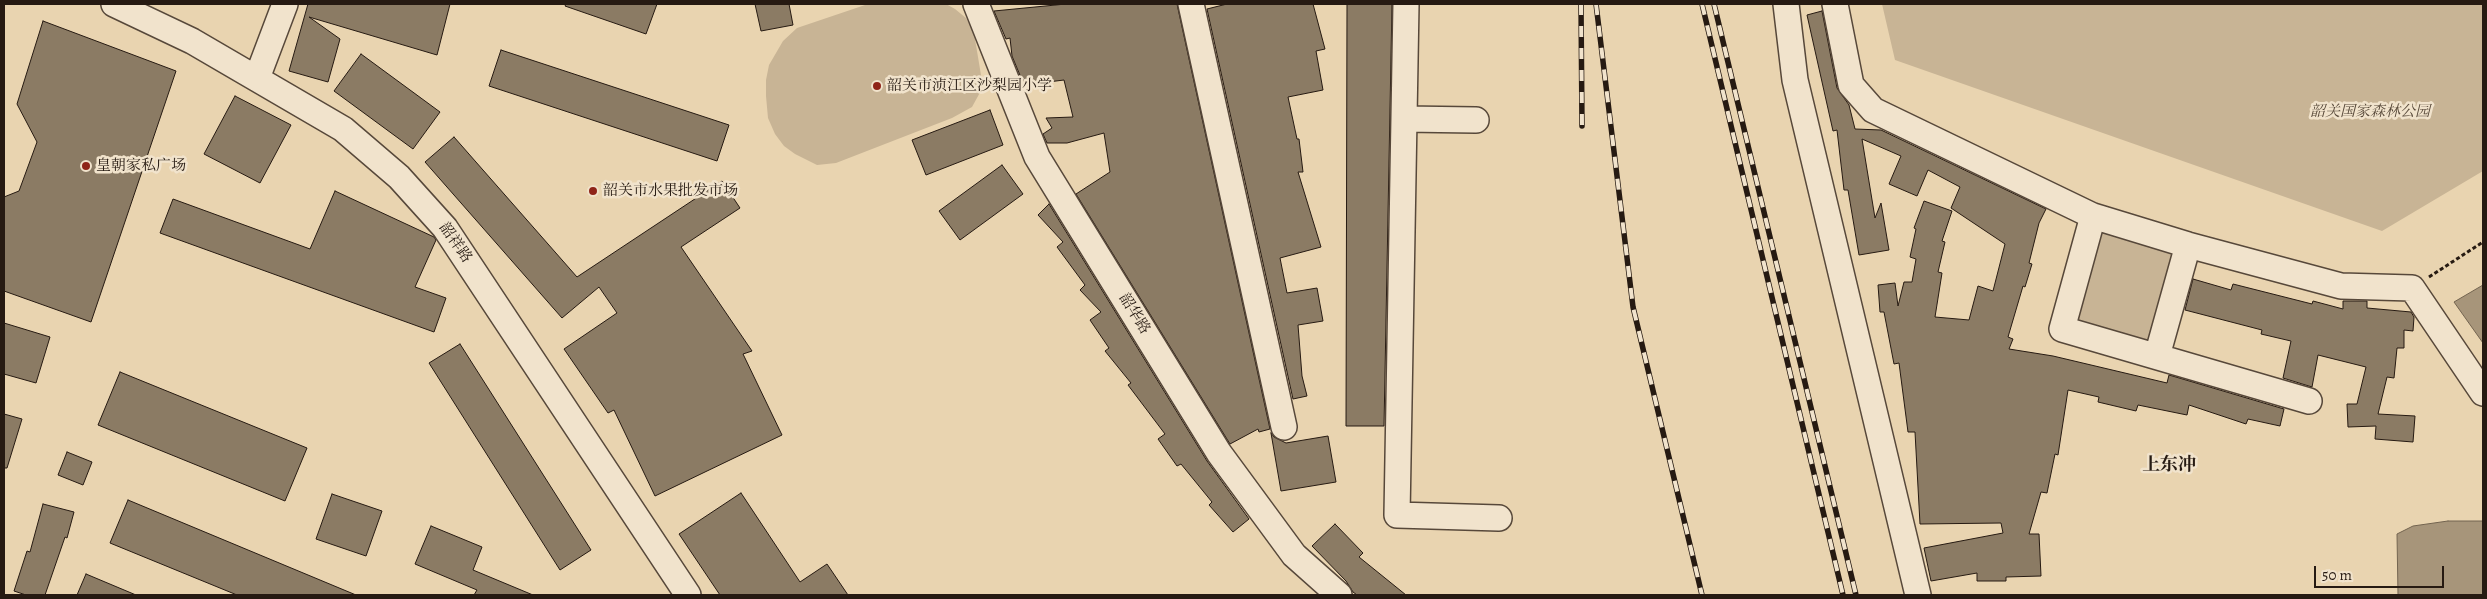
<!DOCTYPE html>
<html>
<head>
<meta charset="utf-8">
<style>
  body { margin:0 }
  #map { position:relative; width:2487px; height:599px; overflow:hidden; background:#e9d4b0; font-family:Alegreya,serif }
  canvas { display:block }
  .frame { position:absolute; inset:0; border:5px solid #261a12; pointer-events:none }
  .scale { position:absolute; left:2314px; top:566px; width:130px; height:22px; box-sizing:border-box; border:2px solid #261a12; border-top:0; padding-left:6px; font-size:15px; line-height:18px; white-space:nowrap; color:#261a12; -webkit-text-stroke:4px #f1e3cc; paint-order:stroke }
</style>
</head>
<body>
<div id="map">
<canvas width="2487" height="599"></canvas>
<div class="frame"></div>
<div class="scale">50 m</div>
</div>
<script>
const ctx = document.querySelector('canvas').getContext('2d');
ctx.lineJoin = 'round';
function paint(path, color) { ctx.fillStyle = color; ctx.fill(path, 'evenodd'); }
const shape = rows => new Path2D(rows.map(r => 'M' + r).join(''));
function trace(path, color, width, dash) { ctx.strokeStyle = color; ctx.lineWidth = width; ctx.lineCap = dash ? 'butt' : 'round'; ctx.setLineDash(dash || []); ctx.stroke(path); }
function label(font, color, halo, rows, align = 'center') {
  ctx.font = font + ' Alegreya,"Noto Serif SC",serif'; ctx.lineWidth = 5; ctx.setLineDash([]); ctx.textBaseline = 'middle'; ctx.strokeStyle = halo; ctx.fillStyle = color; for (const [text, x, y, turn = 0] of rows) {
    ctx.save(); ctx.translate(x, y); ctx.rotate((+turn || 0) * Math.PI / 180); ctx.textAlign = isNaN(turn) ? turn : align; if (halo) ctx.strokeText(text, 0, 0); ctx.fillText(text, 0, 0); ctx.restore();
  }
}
paint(shape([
  [868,4,946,4,955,9,966,18,974,33,983,87,972,107,952,118,836,163,817,165,795,154,784,146,775,134,768,118,766,96,766,80,769,65,783,41,797,28],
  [1882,4,2483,4,2483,171,2382,231,1895,60],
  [2098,225,2176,249,2147,346,2068,322]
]), '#c8b495');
const water = shape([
  [2483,285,2483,343,2454,302,2483,285],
  [2448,521,2483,521,2483,595,2398,595,2397,534,2413,526,2448,521]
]);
paint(water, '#a7957a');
trace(water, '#736450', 1);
const building = shape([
  [308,4,450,4,437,55,309,17,340,39,328,82,289,71,308,4],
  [566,4,657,4,646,34,565,6,566,4],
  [755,4,789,4,793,25,761,31,755,4],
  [1066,4,1177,4,1270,429,1259,432,1258,429,1230,444,1076,194,1110,172,1104,133,1067,143,1047,143,1043,134,1052,128,1046,118,1073,117,1064,80,1024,85,1012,56,1010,38,1006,39,994,11,1066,4],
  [1227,4,1313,4,1325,49,1316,51,1323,90,1288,97,1297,139,1299,139,1303,172,1298,172,1321,247,1280,258,1287,293,1317,288,1323,321,1298,325,1302,376,1307,396,1293,399,1207,9,1227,4],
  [1347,4,1392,4,1384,426,1346,426,1347,4],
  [1822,11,1837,88,1849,105,1855,129,1881,130,2046,209,2039,223,2029,263,2032,264,2025,287,2023,286,2008,337,2013,339,2009,349,2053,356,2167,383,2169,375,2284,409,2280,426,2248,419,2246,424,2189,405,2187,415,2138,405,2136,411,2098,402,2099,397,2068,390,2058,455,2055,454,2047,493,2041,492,2029,534,2039,534,2041,576,2006,577,2006,581,1977,581,1977,573,1931,581,1924,548,2003,533,2001,523,1920,524,1915,432,1908,432,1899,363,1894,364,1884,312,1880,312,1878,285,1895,283,1898,306,1904,282,1912,282,1916,259,1910,257,1916,229,1914,228,1924,201,1952,211,1942,241,1945,242,1938,272,1942,273,1935,317,1969,320,1978,286,1993,291,2005,244,1951,208,1960,187,1928,170,1917,196,1889,184,1901,156,1862,139,1875,218,1881,203,1889,250,1859,255,1848,190,1844,190,1837,130,1833,131,1807,15,1822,11],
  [43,21,176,71,91,322,4,291,4,197,19,191,37,142,17,104,43,21],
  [501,50,729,125,717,161,489,86,501,50],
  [361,54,440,112,413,149,334,91,361,54],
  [235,96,291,125,260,183,204,154,235,96],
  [990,110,1003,145,926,175,912,140,990,110],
  [454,137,577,277,722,181,740,208,681,247,752,351,743,354,782,435,655,496,614,410,608,413,564,349,617,313,599,287,562,318,425,162,454,137],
  [1002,165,1023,194,960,240,939,211,1002,165],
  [335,191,434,237,436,240,415,287,446,298,434,332,160,233,173,199,310,249,335,191],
  [1049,204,1207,461,1249,519,1233,532,1209,505,1212,502,1181,464,1177,466,1158,439,1165,434,1128,385,1131,383,1105,351,1109,348,1090,320,1101,312,1080,290,1085,285,1057,247,1063,242,1038,215,1049,204],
  [2193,279,2231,290,2233,284,2312,304,2313,301,2343,309,2343,301,2367,301,2367,308,2411,312,2414,317,2413,331,2404,330,2404,348,2397,348,2394,378,2387,377,2378,414,2415,416,2413,442,2375,439,2376,426,2348,427,2347,404,2357,404,2366,367,2318,355,2312,387,2283,378,2291,341,2261,334,2262,330,2185,310,2193,279],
  [4,323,50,337,36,383,4,374,4,323],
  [460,344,591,550,560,570,429,363,460,344],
  [120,372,307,448,285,501,98,425,120,372],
  [4,414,22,419,7,468,4,468,4,414],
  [1271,433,1274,437,1286,443,1328,436,1336,482,1281,491,1271,433],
  [67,452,92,462,83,485,58,475,67,452],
  [741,493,800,582,827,564,848,595,720,595,679,534,741,493],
  [332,494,382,511,366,556,316,539,332,494],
  [128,500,356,595,237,595,110,543,128,500],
  [43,504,74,512,67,538,65,537,45,595,26,595,14,591,27,551,30,552,43,504],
  [1335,524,1363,553,1359,557,1406,595,1357,595,1353,592,1346,581,1312,546,1335,524],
  [431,526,482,547,473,570,533,595,474,595,477,590,415,564,431,526],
  [86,574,136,595,77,595,86,574]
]);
paint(building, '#8b7b64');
trace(building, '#261a12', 1);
const minor = shape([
  [114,4,192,41,343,129,399,177,445,228,688,595],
  [976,4,1037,157,1219,453,1294,555,1339,595],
  [1191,4,1284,427],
  [1406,4,1397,515,1499,518],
  [1786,4,1795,80,1918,595],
  [1835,4,1851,85,1873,110,2093,216,2188,245,2341,286,2412,288,2483,393],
  [257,78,285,4],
  [1404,119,1476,120],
  [2093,216,2062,329,2309,401],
  [2157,356,2188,245]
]);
trace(minor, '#57483a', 28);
trace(shape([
  [2429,277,2483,242]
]), '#261a12', 3, [4, 2.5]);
trace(minor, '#f1e3cc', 25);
const rail = shape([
  [1581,4,1582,126],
  [1596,4,1633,307,1702,595],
  [1702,4,1843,595],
  [1714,4,1856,595]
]);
trace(rail, '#261a12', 5.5);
trace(rail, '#f1e3cc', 4, [11]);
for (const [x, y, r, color] of [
  [877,86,5,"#8f2418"],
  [86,166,5,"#8f2418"],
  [593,191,5,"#8f2418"]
]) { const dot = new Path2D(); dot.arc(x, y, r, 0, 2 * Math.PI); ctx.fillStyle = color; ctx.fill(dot); trace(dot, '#f1e3cc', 2); }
label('15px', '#261a12', '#f1e3cc', [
  ["韶关市浈江区沙梨园小学",887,86],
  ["皇朝家私广场",96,166],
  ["韶关市水果批发市场",603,191]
], 'left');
label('italic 15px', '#574839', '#f1e3cc', [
  ["韶关国家森林公园",2370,112]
]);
label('15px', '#261a12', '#f1e3cc', [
  ["韶祥路",455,243,55],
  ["韶华路",1134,314,58]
]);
label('bold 18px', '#261a12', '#f1e3cc', [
  ["上东冲",2169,466]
]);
</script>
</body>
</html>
